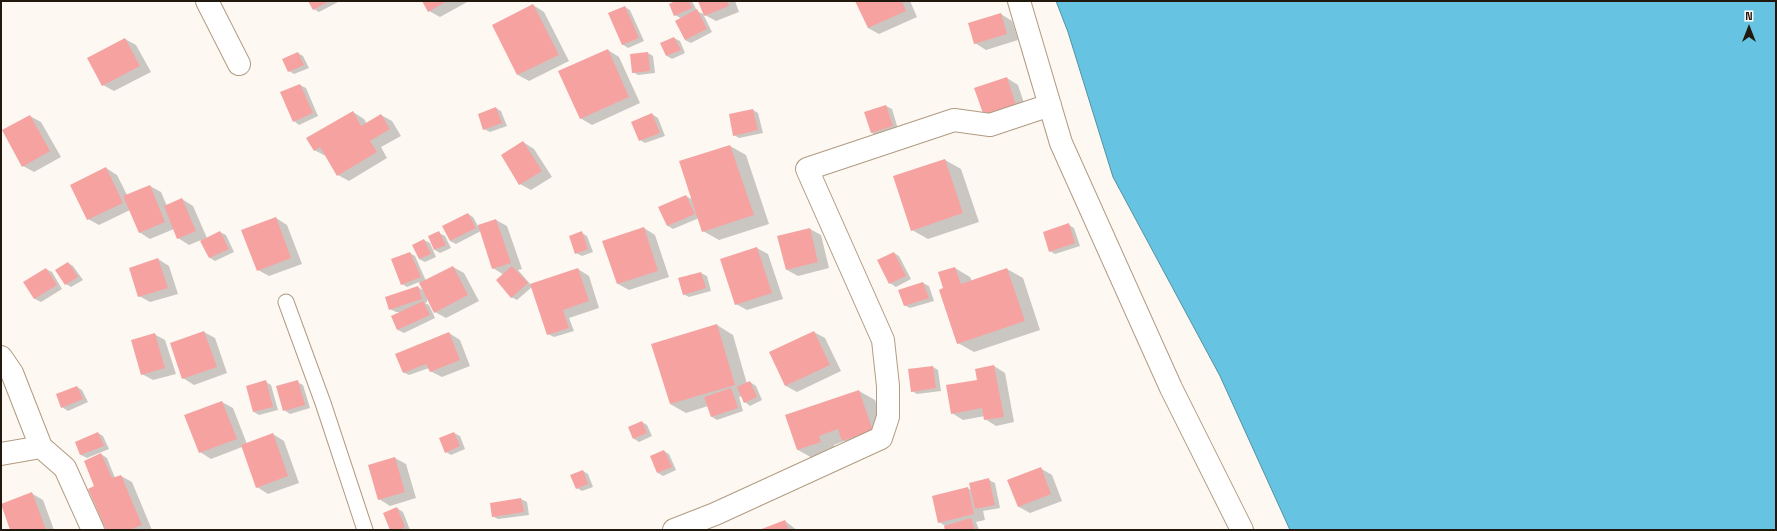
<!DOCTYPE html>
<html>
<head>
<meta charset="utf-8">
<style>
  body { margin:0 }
  #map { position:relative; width:1777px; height:531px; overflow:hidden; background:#fdf8f2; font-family:"Space Grotesk",sans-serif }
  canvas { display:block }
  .frame { position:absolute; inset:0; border:2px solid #21190e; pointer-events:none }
  .north { position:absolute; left:1729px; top:8px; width:40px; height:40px; -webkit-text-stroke:3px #fff; paint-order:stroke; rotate:0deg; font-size:11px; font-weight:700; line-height:16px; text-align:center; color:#21190e }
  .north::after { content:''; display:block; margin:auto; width:14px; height:18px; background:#21190e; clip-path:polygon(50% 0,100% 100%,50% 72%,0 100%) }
</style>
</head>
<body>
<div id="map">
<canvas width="1777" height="531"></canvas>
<div class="frame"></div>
<div class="north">N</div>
</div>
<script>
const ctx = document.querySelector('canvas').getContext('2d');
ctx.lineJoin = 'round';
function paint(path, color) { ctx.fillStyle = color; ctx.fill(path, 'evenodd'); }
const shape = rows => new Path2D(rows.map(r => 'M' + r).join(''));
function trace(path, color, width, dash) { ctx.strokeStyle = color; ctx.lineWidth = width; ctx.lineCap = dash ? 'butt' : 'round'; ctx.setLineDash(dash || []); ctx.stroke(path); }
const water = shape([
  [1056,1,1776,1,1776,530,1290,530,1220,376,1113,177,1068,32,1056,1]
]);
paint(water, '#66c4e2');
trace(water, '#5191a2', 1);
paint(shape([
  [309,1,340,1,319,12,314,9],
  [424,1,469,1,440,17,429,11],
  [678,1,692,1,697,11,705,15,699,1,735,1,739,12,716,21,703,14,712,32,691,43,685,40,682,19,675,15],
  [856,1,910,1,917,17,879,34,868,28],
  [533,5,544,12,569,61,529,81,518,75],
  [625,7,630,10,644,41,628,48,622,44],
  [1001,14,1012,21,1018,40,986,50,975,43],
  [674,38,680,41,685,53,672,59,667,56,661,44],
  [125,39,136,45,151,72,114,91,103,85],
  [608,50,619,57,640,103,592,125,580,118],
  [298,53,303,56,309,68,294,74,289,71],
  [648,53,653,56,655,73,638,75,633,72],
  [1007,78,1018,85,1027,112,975,88],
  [300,85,306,88,318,116,299,125,294,121],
  [886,106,892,109,898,129,878,136,872,133,865,113],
  [496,108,501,111,507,126,490,132,484,129],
  [753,110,758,113,763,133,739,138,734,135],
  [353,112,364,119,367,124,381,115,392,121,401,136,381,147,387,158,349,181,338,175,326,156,314,150],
  [652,114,658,118,665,136,645,143,640,140],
  [30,116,41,122,61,157,34,172,23,166],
  [523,142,534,149,552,177,531,190,520,184],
  [730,146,746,155,769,224,719,240,703,231,699,218,673,229,668,226,660,208,686,196,693,200],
  [945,160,961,169,979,222,928,239,912,230],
  [106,168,117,175,127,195,150,186,161,192,167,206,182,199,193,206,207,238,220,232,226,235,234,252,215,261,210,258,201,240,189,245,178,238,174,229,150,239,139,232,130,210,99,225,88,219],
  [468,214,473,217,478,226,496,220,507,226,522,269,518,270,531,285,578,269,589,276,599,308,569,318,574,331,554,337,548,334,532,287,517,300,511,297,504,275,493,268,481,231,456,244,450,241],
  [276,218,287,225,302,264,269,276,258,270],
  [1069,225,1074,228,1080,246,1055,254,1050,251],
  [644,228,655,235,669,277,629,290,618,284],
  [810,229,821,235,829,268,798,276,787,270],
  [439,233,445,236,451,248,440,253,435,250],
  [582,233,587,236,593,252,582,256,576,253],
  [424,240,430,243,436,257,425,262,419,259],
  [757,248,768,254,783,299,747,310,736,304],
  [410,253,415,256,426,281,453,267,464,273,479,301,446,318,435,312,427,296,427,302,425,303,429,305,435,318,404,333,398,330,392,316,401,312,396,312,390,309,418,287,424,291,419,282,407,287,402,284],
  [894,253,899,256,911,279,896,287,890,283],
  [158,259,169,266,178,294,150,302,139,296],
  [68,263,73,266,83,280,71,287,66,284],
  [955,268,970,277,972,281,1007,269,1023,278,1040,330,974,352,958,343,945,289],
  [46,269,52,272,62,289,41,302,35,299,25,282],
  [701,273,707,276,711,291,689,297,683,294,679,279],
  [923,283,929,286,934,301,910,308,904,305],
  [717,325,733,335,747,384,750,382,756,386,762,400,750,406,745,402,742,396,739,397,743,411,717,420,712,417,708,406,686,413,670,404],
  [204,332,215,338,227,373,194,385,183,378],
  [814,332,825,338,841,371,797,392,786,386,770,353],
  [449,333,460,340,470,366,442,377,430,371,429,368,409,375,403,372],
  [154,334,165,340,176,374,153,380,142,374],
  [994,366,1005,373,1014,422,996,426,985,419,985,416,963,420,952,413,978,380],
  [933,367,938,370,941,391,917,394,912,391],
  [266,382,271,385,278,410,259,415,254,412],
  [297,382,303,385,310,408,290,414,284,410],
  [77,387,82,390,88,402,68,411,62,407],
  [859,391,875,400,888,440,859,450,844,441,834,445,836,451,814,459,798,450,786,415],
  [222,402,233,408,247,444,273,434,284,441,299,483,268,494,257,487,242,447,211,459,200,452],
  [642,422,647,425,652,436,639,442,633,438],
  [98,433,103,436,109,449,87,458,81,455,76,442],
  [454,433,460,436,465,449,451,455,446,452],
  [664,451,669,454,676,470,663,476,658,473,651,456],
  [101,454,107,458,115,478,121,476,132,482,152,530,107,530],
  [395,458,406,464,416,498,390,506,379,499],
  [1040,468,1052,475,1062,501,1030,513,1019,507,1009,480],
  [583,471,588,474,593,487,582,491,577,488],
  [989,480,995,483,1000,508,983,511,985,520,976,522,979,530,946,530,947,527,939,522,967,488,972,490],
  [31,493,43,500,54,530,11,530],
  [521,499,527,502,529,515,498,519,492,516,491,504],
  [397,508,403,512,410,530,391,530],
  [785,521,797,530,762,530]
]), '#0003');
paint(shape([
  [308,1,329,1,313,10],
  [422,1,447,1,428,12],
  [675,1,689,1,692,8,674,16,669,4],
  [698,1,727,1,729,6,704,16],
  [855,1,902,1,906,11,868,28],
  [533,4,559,55,517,75,492,25],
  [625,6,639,38,622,45,608,13],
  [697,9,707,29,685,40,675,21],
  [1001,13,1007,34,974,44,968,23],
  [674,37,681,50,666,56,660,43],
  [125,38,140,66,102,86,87,58],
  [608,49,629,97,580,119,558,71],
  [298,52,304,65,288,72,282,59],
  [648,52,650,71,632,73,630,54],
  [1007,77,1016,105,984,116,974,88],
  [300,84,313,113,293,122,280,92],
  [886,105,893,126,871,133,864,112],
  [496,107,502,123,483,130,478,114],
  [753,109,758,130,733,136,729,114],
  [353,111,361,126,381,114,390,129,370,141,377,152,337,176,320,147,314,151,306,138],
  [652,113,660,133,639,141,631,122],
  [30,115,50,151,22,167,2,130],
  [523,141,542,171,519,185,501,155],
  [730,145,754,215,702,232,679,161],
  [945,159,963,213,911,231,893,176],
  [106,167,123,203,87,220,70,185],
  [150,185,165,222,139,233,123,196],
  [686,195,695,214,667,226,658,207],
  [182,198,196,231,177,239,164,206],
  [468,213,476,228,450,241,442,226],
  [276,217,291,258,257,271,241,230],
  [496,219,511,263,492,269,478,225],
  [1069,223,1075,243,1049,252,1043,232],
  [644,227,658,271,617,284,602,241],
  [810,228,818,262,786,270,777,236],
  [220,231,229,249,209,258,200,241],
  [439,231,446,245,434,250,428,236],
  [582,231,588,249,575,254,569,236],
  [424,239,431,254,419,259,412,245],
  [757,247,772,293,735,305,720,259],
  [410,252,421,277,401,285,391,259],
  [894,252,906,276,889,284,877,260],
  [158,258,168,288,138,297,129,268],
  [68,262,78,277,65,285,55,270],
  [453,266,468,295,434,313,419,283],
  [512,266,528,283,511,298,496,280],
  [955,267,961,284,1007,268,1025,321,957,344,939,290,943,288,938,272],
  [46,268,57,285,34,299,23,282],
  [578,268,589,301,563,310,569,328,547,335,530,284],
  [701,272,706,288,683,295,678,278],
  [923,282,929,298,904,306,898,290],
  [418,286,422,299,389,310,385,297],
  [423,301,430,315,397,330,391,316],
  [717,324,735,385,670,404,651,344],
  [204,331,217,367,182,379,170,343],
  [814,331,830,365,785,386,769,352],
  [449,332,460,360,430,372,426,364,403,373,395,354],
  [155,333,165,368,141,375,131,340],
  [994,365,1004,417,984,420,982,408,951,414,946,385,977,380,975,369],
  [933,366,936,388,911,392,908,369],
  [266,380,273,407,253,412,246,386],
  [298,380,305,405,283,411,276,386],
  [750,381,757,397,744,403,737,387],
  [77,386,83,399,61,408,56,394],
  [731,388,738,408,711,417,704,397],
  [859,390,873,431,842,441,838,429,819,436,821,442,797,450,785,415],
  [222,401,237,439,199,453,184,415],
  [642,421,647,433,633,439,628,427],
  [98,432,104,446,80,455,75,442],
  [454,432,460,446,445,453,439,438],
  [273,433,288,476,256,488,241,445],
  [664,450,672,467,657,473,650,456],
  [101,453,112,478,121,475,142,525,129,530,106,530,88,489,94,486,84,461],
  [395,457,405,492,378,500,368,465],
  [1041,467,1051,494,1018,507,1007,480],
  [583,470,588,484,576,489,570,475],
  [989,478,995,505,975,509,969,483],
  [968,487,974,514,938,523,932,496],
  [32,492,46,530,10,530,1,504],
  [521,498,524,512,492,517,490,503],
  [397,507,405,527,398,530,390,530,383,513],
  [971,518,975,530,945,530,944,526],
  [785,520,789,530,759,530]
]), '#f5a2a1');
const service = shape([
  [286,302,323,403,365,530]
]);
const minor = shape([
  [207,1,239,64],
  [1019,1,1061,143,1171,388,1242,530],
  [1,357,12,373,41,447,65,468,93,530],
  [1,454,41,447],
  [674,530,715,514,881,438,888,417,888,386,883,340,807,169,954,120,990,125,1050,105]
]);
trace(service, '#b29b81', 17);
trace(minor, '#b29b81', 24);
trace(service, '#fff', 15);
trace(minor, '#fff', 22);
</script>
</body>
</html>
